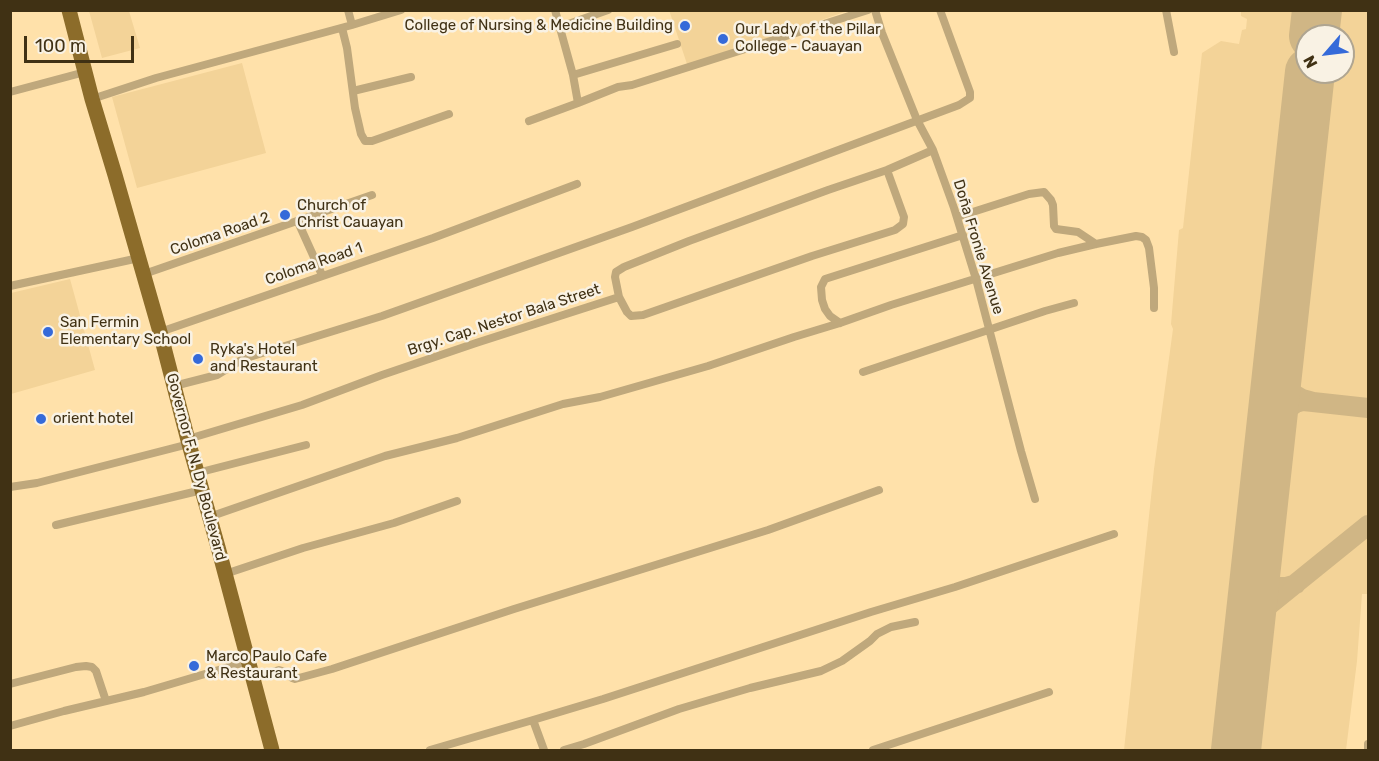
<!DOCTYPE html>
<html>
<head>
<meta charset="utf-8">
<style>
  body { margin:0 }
  #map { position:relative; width:1379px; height:761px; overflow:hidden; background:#ffe1aa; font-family:Rubik,sans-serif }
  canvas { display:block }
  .frame { position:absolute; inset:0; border:12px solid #403114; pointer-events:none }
  .north { position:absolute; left:1295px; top:24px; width:60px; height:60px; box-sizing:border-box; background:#f9f2e4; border:2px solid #afa591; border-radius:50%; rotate:242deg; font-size:16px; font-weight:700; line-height:24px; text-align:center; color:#403114 }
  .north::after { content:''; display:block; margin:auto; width:21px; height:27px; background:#356ad9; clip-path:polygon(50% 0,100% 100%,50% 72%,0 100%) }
  .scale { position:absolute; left:24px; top:36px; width:110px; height:27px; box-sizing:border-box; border:3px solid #403114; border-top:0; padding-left:8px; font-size:18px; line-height:21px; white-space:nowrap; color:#403114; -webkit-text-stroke:4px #f9f2e4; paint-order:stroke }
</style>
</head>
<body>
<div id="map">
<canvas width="1379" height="761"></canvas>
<div class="frame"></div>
<div class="north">N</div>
<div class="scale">100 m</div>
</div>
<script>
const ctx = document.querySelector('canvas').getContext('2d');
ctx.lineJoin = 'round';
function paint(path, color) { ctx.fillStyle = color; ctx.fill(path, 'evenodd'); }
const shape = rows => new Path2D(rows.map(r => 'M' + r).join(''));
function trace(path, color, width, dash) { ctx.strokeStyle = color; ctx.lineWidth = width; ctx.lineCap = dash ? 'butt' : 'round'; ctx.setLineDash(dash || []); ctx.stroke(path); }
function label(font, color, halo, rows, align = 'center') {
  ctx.font = font + ' Rubik,sans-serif'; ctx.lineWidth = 5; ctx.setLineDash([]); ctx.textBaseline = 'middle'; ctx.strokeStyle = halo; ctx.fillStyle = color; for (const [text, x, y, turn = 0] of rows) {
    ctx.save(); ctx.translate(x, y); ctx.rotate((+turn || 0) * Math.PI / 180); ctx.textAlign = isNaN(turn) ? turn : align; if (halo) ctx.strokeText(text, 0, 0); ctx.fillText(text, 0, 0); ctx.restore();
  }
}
paint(shape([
  [669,10,847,11,688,67],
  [89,11,129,11,140,48,102,58],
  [1241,11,1368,11,1368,594,1362,594,1357,661,1346,750,1124,750,1154,469,1173,329,1171,324,1179,230,1183,228,1202,53,1221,41,1239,44,1242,30,1246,29,1247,19,1241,16],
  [1307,36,1343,36,1343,72,1307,72],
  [242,63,266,153,137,188,112,97],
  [70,279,95,370,11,394,11,293]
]), '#f3d398');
trace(shape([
  [1280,349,1278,369,1280,378,1284,385,1295,395,1302,399,1313,402,1368,408],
  [1271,435,1274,424,1278,417,1290,407,1296,403,1303,401,1313,402],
  [1257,561,1256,574,1260,579,1274,586,1279,587,1286,587,1296,584],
  [1250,628,1252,620,1258,614,1368,525]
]), '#d0b685', 20);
trace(shape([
  [1314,36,1317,10],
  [1236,750,1310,72]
]), '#d0b685', 50);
trace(shape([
  [348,10,352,25],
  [875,10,882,33,917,120,933,150,954,208,976,279,1021,451,1035,499],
  [1166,10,1174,52],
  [560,27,608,10],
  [342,28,347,48,355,108,361,134,365,141,372,141,449,114],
  [573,75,677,44],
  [353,91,411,77],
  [10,92,85,72],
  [92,99,156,78,352,25,401,10],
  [578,103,618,87,632,85,868,10],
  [529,121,578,103,573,75,555,10],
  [957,217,1029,194,1044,192,1051,200,1053,205,1054,226,1056,229,1078,232,1096,244],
  [298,222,322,275],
  [144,274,372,195],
  [10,286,139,258],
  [619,297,627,312,631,316,643,315,812,256,895,230,903,224,904,217,887,170],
  [840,323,830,316,825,309,822,300,821,287,825,279,963,235],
  [160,332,433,238,577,184],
  [863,372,1045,311,1074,303],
  [174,386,217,375,243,359,382,316,632,227,959,105,970,98,970,92,940,10],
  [188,439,302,405,382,375,476,343,619,297,615,277,616,272,624,267,689,241,828,190,887,170,933,150],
  [197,473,306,445],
  [10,487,37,483,189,444],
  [209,517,385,456,457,438,563,404,600,397,708,366,794,337,840,323,891,305,1058,253,1096,244,1136,236,1142,237,1146,240,1149,248,1154,288,1154,308],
  [56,525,202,490],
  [225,574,303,548,394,523,457,501],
  [253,678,279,670,286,672,292,678,295,679,332,669,514,609,768,530,879,490],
  [10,684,76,667,86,666,92,667,96,671,106,701],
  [10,726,64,711,144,692,249,661],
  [430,750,533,720],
  [544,750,533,720,603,699,871,612,955,587,1114,534],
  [564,750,584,744,679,709,750,688,821,671,842,661,870,641,877,634,891,627,915,622],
  [873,750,1049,692],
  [1368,750,1368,744]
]), '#bfa87c', 8);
trace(shape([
  [69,10,92,99,115,175,160,332,189,444,218,547,272,750]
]), '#8c6c2a', 15);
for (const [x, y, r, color] of [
  [685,26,6,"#356ad9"],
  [723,39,6,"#356ad9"],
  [285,215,6,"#356ad9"],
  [48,332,6,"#356ad9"],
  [198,359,6,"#356ad9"],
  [41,419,6,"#356ad9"],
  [194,666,6,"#356ad9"]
]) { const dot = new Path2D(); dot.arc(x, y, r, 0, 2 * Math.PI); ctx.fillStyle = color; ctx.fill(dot); trace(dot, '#f9f2e4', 2); }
label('15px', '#403114', '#f9f2e4', [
  ["College of Nursing & Medicine Building",673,26,"right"],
  ["Our Lady of the Pillar",735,30],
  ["College - Cauayan",735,47],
  ["Church of",297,206],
  ["Christ Cauayan",297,223],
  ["San Fermin",60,323],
  ["Elementary School",60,340],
  ["Ryka's Hotel",210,350],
  ["and Restaurant",210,367],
  ["orient hotel",53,419],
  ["Marco Paulo Cafe",206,657],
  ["& Restaurant",206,674]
], 'left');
label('15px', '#403114', '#f9f2e4', [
  ["Coloma Road 2",220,234,-19],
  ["Doña Fronie Avenue",978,247,73],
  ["Coloma Road 1",314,264,-19],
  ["Brgy. Cap. Nestor Bala Street",504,320,-18],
  ["Governor F. N. Dy Boulevard",196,467,75]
]);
</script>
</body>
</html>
